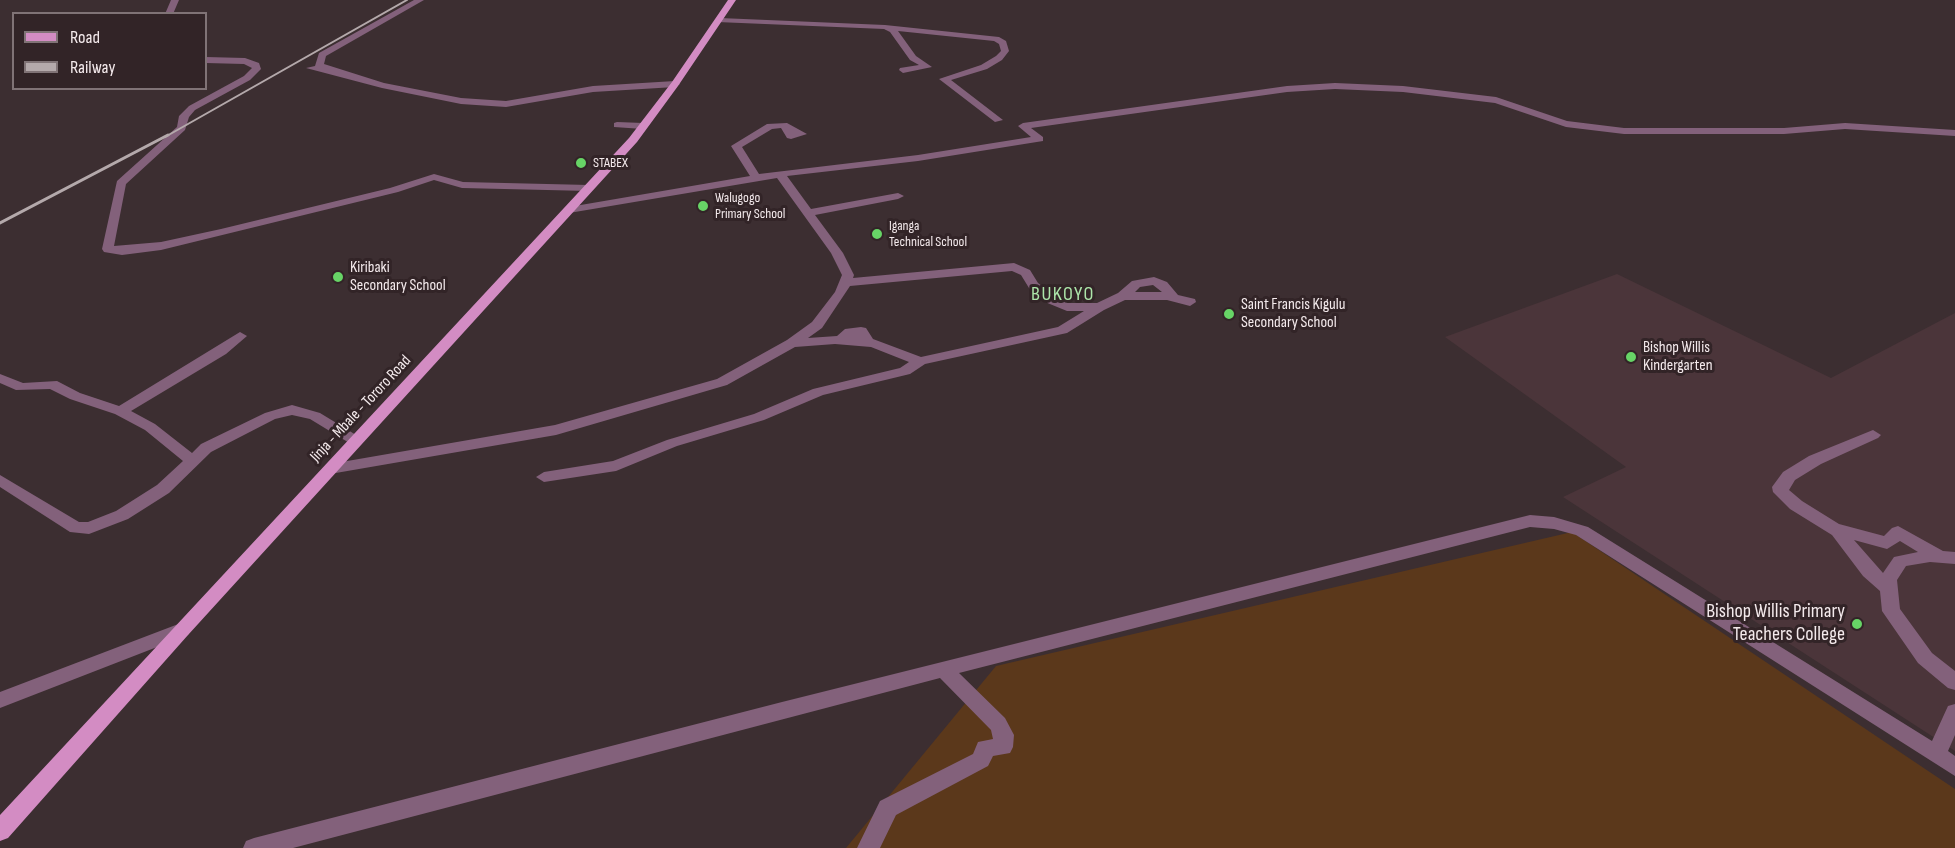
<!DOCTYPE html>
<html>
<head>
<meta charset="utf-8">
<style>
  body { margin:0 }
  #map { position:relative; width:1955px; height:848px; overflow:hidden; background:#3c2e31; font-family:"Sofia Sans Condensed",sans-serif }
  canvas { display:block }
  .legend { position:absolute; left:12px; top:12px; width:195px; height:78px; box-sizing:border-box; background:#322427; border:2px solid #807376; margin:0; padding:8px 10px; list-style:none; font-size:18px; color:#f4eaec }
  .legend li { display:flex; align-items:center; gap:12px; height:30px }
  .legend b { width:30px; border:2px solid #807376 }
</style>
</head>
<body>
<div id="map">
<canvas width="1955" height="848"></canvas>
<ul class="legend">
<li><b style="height:8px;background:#d38cc3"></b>Road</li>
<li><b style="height:8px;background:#b4a9ab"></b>Railway</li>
</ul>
</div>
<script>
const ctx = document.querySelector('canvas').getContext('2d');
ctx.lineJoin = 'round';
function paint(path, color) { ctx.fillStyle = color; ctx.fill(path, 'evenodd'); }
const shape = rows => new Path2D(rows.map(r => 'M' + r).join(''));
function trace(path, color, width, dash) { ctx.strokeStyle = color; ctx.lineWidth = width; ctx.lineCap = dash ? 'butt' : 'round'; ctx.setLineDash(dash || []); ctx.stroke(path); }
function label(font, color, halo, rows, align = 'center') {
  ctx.font = font + ' "Sofia Sans Condensed",sans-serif'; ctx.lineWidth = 6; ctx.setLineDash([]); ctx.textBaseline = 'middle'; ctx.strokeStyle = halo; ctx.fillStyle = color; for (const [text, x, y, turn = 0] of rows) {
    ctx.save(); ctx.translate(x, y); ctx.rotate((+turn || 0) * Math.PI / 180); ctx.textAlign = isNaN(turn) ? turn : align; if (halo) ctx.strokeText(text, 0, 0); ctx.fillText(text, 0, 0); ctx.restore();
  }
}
paint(shape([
  [1617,274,1831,378,1955,313,1955,751,1563,497,1626,467,1445,337]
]), '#4b353a');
paint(shape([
  [1572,532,1955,789,1955,848,846,848,996,666]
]), '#5b381b');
paint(shape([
  [171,0,179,0,173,14,165,14,171,0],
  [414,0,424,0,326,56,324,64,384,83,461,98,506,101,593,86,675,81,680,84,675,87,593,92,506,107,461,104,382,88,306,68,315,66,319,53,414,0],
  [720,18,885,25,999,37,1006,41,1009,51,1002,60,987,69,951,80,1003,120,995,122,939,79,981,65,996,56,1001,51,999,44,994,41,898,31,916,56,932,67,903,73,899,70,900,68,919,65,910,60,890,32,884,29,717,22,717,18,720,18],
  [206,57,245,58,259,63,261,69,250,80,195,110,189,117,185,130,126,184,114,246,161,242,221,229,390,188,434,174,463,182,589,185,594,188,589,191,462,188,434,180,398,192,161,250,122,255,104,252,102,249,117,181,177,127,179,116,189,106,244,76,252,68,244,64,206,63,206,57],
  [1335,83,1403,86,1496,97,1567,121,1624,128,1784,128,1845,123,1955,130,1955,136,1845,129,1784,134,1624,134,1566,127,1495,103,1403,92,1335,89,1287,92,1031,128,1043,137,1043,141,918,161,787,176,811,209,898,193,904,196,898,199,815,215,843,253,854,275,853,278,1014,263,1030,270,1038,283,1055,296,1069,303,1097,303,1118,293,1132,281,1154,277,1167,282,1178,295,1195,299,1196,302,1190,306,1167,300,1125,300,1104,310,1067,333,925,364,910,374,823,395,764,420,677,446,616,471,544,482,536,477,544,472,613,461,667,440,754,414,813,389,900,368,909,362,871,347,835,344,795,347,727,385,556,435,330,474,322,469,330,464,555,425,717,379,787,340,812,322,835,292,842,275,831,253,777,178,569,213,563,210,569,207,750,176,731,146,767,124,787,123,807,134,791,139,787,138,781,128,772,129,742,147,759,174,918,155,1031,137,1018,126,1023,123,1287,86,1335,83],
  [1012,271,1021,275,1029,288,1045,302,1067,311,1084,311,1058,327,921,357,873,339,866,328,861,327,845,329,837,336,808,338,822,328,850,286,1012,271],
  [1153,285,1162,292,1135,292,1140,287,1153,285],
  [617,122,643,123,648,126,643,129,614,127,614,123,617,122],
  [240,332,247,336,226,354,131,411,155,424,192,453,201,444,265,413,292,405,320,413,361,438,364,441,361,444,351,444,310,419,292,415,275,419,211,452,169,493,128,519,89,534,70,532,0,487,0,475,79,522,88,522,116,511,157,485,183,461,145,430,115,414,70,399,50,389,16,390,0,383,0,374,23,383,57,381,80,393,119,406,240,332],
  [1873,430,1881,435,1878,438,1821,464,1795,480,1789,490,1802,501,1839,524,1884,536,1892,528,1898,526,1943,551,1955,552,1955,564,1930,562,1906,566,1897,580,1900,609,1932,653,1955,671,1955,690,1948,688,1918,663,1882,611,1880,591,1863,576,1832,535,1790,509,1773,492,1772,487,1783,472,1809,456,1873,430],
  [1854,540,1887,549,1900,541,1918,552,1894,557,1883,573,1854,540],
  [1530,515,1554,517,1588,527,1932,741,1948,706,1955,704,1955,735,1948,751,1955,756,1955,776,1576,535,1554,529,1530,527,959,673,1005,718,1014,735,1013,747,1010,753,993,756,988,766,896,815,880,848,857,848,880,801,973,754,978,742,993,739,991,730,940,678,293,848,243,848,246,841,254,838,782,702,1530,515],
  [181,623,188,625,190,630,188,635,0,708,0,692,181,623]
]), '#83617b');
paint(shape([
  [728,0,736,0,678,86,637,142,188,635,8,838,0,841,0,815,629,138,672,82,728,0]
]), '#d38cc3');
trace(shape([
  [165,137,407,0]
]), '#b4a9ab', 2);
trace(shape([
  [0,223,168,135]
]), '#b4a9ab', 3);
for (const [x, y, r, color] of [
  [581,163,6,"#67d466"],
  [703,206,6,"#67d466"],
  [877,234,6,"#67d466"],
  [338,277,6,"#67d466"],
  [1229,314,6,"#67d466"],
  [1631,357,6,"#67d466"],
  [1857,624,6,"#67d466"]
]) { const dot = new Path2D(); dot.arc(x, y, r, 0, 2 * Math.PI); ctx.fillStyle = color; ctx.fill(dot); trace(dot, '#322427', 2); }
label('14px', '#f4eaec', '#322427', [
  ["STABEX",593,163],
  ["Walugogo",715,198],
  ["Primary School",715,214],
  ["Iganga",889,226],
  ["Technical School",889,242]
], 'left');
label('16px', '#f4eaec', '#322427', [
  ["Kiribaki",350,268],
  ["Secondary School",350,286],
  ["Saint Francis Kigulu",1241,305],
  ["Secondary School",1241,323],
  ["Bishop Willis",1643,348],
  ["Kindergarten",1643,366]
], 'left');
label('16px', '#f4eaec', '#322427', [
  ["Jinja - Mbale - Tororo Road",361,409,-47]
]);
ctx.letterSpacing = '1.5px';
label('20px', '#ade6aa', '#322427', [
  ["BUKOYO",1063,295]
]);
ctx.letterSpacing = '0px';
label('20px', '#f4eaec', '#322427', [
  ["Bishop Willis Primary",1845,612],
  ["Teachers College",1845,635]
], 'right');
</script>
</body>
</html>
